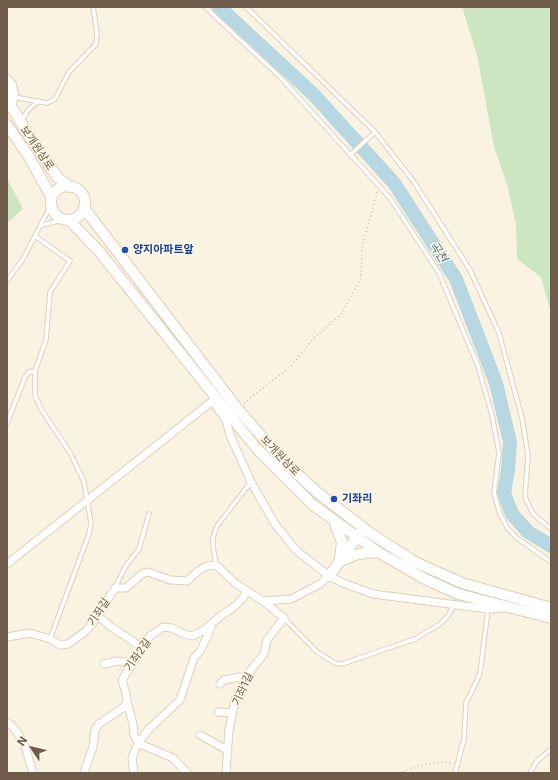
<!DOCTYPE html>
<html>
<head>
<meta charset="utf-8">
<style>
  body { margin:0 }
  #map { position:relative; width:558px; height:780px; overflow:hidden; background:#faf3e1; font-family:Inter,sans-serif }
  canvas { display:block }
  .frame { position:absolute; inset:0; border:8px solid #6f5b4a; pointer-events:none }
  .north { position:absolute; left:12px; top:728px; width:40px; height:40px; -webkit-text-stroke:3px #fef7e6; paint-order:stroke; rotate:305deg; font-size:11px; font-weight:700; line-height:16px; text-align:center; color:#6f5b4a }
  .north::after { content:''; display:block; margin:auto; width:14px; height:18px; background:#6f5b4a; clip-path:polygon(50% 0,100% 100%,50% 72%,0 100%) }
</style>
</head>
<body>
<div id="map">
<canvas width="558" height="780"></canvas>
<div class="frame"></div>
<div class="north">N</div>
</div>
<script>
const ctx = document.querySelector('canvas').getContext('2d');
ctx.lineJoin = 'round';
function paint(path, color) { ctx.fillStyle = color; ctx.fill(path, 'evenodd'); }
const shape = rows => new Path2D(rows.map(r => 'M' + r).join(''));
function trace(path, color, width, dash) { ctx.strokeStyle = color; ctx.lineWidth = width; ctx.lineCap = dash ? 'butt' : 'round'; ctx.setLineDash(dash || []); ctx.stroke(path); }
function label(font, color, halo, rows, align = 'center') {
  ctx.font = font + ' Inter,"Noto Sans KR",sans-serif'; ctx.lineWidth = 3; ctx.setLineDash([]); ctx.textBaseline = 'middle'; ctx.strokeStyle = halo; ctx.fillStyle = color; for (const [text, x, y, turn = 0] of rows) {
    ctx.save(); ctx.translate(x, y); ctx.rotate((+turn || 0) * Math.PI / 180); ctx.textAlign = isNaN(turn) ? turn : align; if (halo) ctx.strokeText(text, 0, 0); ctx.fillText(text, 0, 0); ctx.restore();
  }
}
paint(shape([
  [462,7,551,7,551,313,541,277,517,259,516,225,507,184,494,147,477,55],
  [7,178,23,209,7,223]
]), '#cce6c1');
trace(shape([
  [219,7,314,95,394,183,456,279,496,383,510,442,508,470,504,493,512,514,528,532,551,546]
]), '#b7d7e2', 14);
const lane = shape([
  [205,7,280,77,390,198,439,273,478,366,492,415,499,453,494,493,500,514,508,529,517,538,551,562],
  [246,7,375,132,414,182,470,270,499,333,522,418,528,455,525,497,533,514,551,529],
  [14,97,47,103,55,99,69,72,96,44,97,32,93,7],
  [22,120,29,109,39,101],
  [350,155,375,132],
  [42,225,63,220],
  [35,236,70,261,50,292,46,340,35,371,35,395,41,409,71,454,77,467,84,482,91,523,89,534,50,639],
  [7,281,23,259,51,205],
  [7,423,25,377,29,372,35,371],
  [216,565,213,546,213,537,217,526,251,482],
  [115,588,125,567,139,549,149,514],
  [284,618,317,652,335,663,342,664,415,639,440,624,448,616,454,605],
  [455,773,464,739,466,703,479,676,481,666,488,609],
  [530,773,536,762,551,749]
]);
const street = shape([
  [212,401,226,420,230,435,251,482,275,524,296,550,329,576,343,583,373,594,488,609,504,608],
  [7,564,215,399],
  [98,616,111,627,143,648],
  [7,637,30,633,50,639,60,645,68,644,86,631,98,616,115,588,126,588,142,574,148,572,170,580,187,581,198,571,207,566,216,565,235,583,263,601,291,599,320,584,329,576],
  [104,664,117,661,132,663],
  [220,684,224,680,240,677,244,681],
  [127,702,133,724,134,735,138,743,173,758,187,773],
  [218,712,232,713],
  [7,722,15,729,24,743,33,773],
  [200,735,227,750],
  [84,773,93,747,95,730,99,724,124,707,127,702,126,694,122,680,150,636,163,627,172,628,184,634,192,636,204,630,222,615,234,607,243,598,247,592],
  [134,773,132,758,138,743,149,729,180,700,194,658,201,650,211,627],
  [226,773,229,730,235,700,250,671,264,654,267,640,284,618,263,601]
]);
const secondary = shape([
  [7,80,11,85,13,93,12,100,7,107],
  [10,104,29,136,57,177,70,187],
  [7,125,28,155,52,198],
  '51 203a17 17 0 1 1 34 0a17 17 0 1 1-34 0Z',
  [84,208,237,408,282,460,317,492,370,533,415,562,462,583,551,608],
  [69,220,98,250,257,449,313,505,378,552,425,579,458,594,551,618],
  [334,521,342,542,340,559],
  [341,561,358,554,378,552],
  [329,576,360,533]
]);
trace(lane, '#ded0bd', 5.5);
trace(street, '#ded0bd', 9);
trace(secondary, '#dfcfb9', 12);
trace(shape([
  [244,403,292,365,313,339,341,314,361,278,362,248,377,192],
  [399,773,422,765,444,762,452,763]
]), '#d2b89e', 1.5, [1, 3]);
trace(lane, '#fff', 3.5);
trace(street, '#fff', 7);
trace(secondary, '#fff', 10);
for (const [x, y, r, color] of [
  [125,250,4,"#1a4fb4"],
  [334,499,4,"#1a4fb4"]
]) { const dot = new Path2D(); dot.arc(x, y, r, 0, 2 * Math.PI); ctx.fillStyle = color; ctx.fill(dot); trace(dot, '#fef7e6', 1.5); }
label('11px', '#6f5b4a', '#fef7e6', [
  ["보개원삼로",37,148,56],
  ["보개원삼로",280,456,46],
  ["기좌길",99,612,-56],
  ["기좌2길",138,655,-55],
  ["기좌1길",243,689,-65]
]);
label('bold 11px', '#164399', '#fef7e6', [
  ["양지아파트앞",133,250],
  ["기좌리",342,499]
], 'left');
label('italic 12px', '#487789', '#fef7e6', [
  ["곡천",438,252,57]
]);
</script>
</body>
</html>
